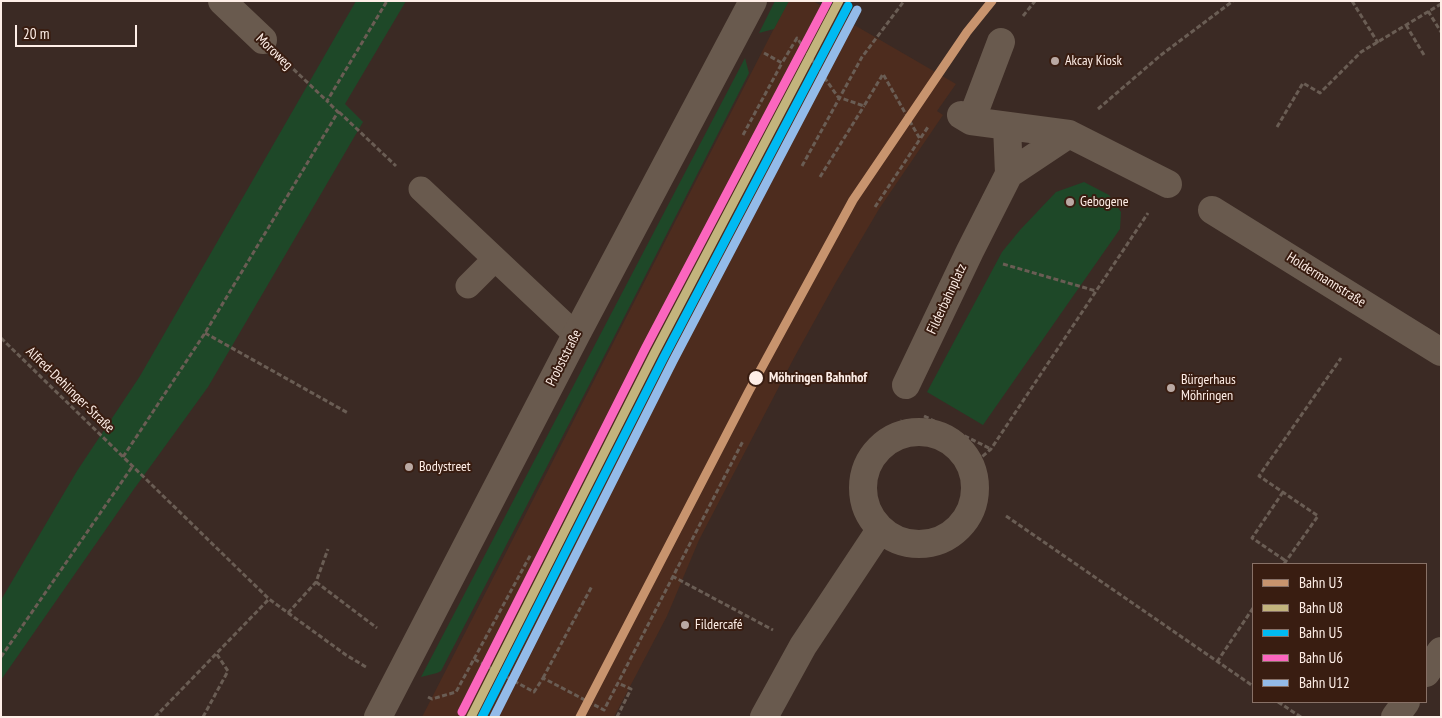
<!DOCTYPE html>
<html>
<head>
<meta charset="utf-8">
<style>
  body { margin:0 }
  #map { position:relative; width:1442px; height:718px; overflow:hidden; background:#3b2a24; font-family:"PT Sans Narrow",sans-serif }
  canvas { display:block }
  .frame { position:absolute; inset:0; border:2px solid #feeee7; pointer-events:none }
  .legend { position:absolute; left:1252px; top:563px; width:175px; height:140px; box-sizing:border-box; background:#391d11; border:1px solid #887167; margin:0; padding:6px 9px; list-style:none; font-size:15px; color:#feeee7 }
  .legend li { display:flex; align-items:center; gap:10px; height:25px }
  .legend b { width:25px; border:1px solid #887167 }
  .scale { position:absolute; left:15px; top:25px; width:122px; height:22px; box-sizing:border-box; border:2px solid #feeee7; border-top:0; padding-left:6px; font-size:15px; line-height:18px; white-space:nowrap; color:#feeee7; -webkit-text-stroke:4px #391d11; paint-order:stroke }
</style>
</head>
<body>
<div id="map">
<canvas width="1442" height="718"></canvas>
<div class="frame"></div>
<ul class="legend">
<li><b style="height:6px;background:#c8946e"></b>Bahn U3</li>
<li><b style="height:6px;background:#c3b47d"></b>Bahn U8</li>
<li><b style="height:6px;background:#00baf2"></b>Bahn U5</li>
<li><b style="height:6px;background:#fb66be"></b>Bahn U6</li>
<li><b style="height:6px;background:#93bbe9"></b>Bahn U12</li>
</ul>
<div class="scale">20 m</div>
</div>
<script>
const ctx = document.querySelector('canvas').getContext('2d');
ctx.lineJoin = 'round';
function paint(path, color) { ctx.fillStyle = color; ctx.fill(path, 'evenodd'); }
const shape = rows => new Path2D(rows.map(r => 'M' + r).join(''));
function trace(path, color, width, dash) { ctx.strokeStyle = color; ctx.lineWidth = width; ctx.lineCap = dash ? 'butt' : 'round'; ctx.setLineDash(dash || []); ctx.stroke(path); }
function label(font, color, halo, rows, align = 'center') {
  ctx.font = font + ' "PT Sans Narrow",sans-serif'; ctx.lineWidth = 4; ctx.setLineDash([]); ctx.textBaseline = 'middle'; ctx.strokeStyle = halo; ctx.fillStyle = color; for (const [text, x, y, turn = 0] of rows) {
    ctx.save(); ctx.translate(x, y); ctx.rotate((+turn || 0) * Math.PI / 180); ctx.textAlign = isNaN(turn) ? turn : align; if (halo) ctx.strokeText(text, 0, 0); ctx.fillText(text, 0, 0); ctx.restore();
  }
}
paint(shape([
  [788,1,813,1,956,84,937,111,943,115,879,209,836,282,795,356,699,540,667,616,614,717,422,717]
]), '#4d2c1e');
paint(shape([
  [356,1,406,1,345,104,363,122,208,387,134,489,1,680,1,600,77,471,140,376],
  [775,1,789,1,774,29,759,33],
  [745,58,749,73,612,341,441,671,437,673,421,677],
  [1084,182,1109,195,1121,212,1120,229,983,425,927,392,1002,252,1020,230,1056,192]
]), '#1e4828');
trace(shape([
  [1352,1,1378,43],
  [1428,11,1441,32],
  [1023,16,1035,1],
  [1406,25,1424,55],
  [764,53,782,63,797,38,838,97,864,106,883,74,920,139,928,127],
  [288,64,327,101],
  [1098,109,1161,55,1233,1],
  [339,112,396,166],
  [1277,127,1303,83,1320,93,1361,52,1441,4],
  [743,135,782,63],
  [802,166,862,57,904,1],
  [820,177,864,106],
  [875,207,920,139],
  [1003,264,1096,291],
  [205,333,348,413],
  [1,338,269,599,346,655,366,667],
  [924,416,991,449],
  [897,435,902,420],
  [123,457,205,333,338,112,327,101,387,1],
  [971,466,991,449,1148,213],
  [1283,492,1252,538,1286,561],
  [1006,516,1253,686],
  [1284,564,1318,516,1259,476,1341,358],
  [672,576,773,630],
  [316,582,377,628],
  [288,613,316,582,328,549],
  [1,657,132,467],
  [474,659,531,554],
  [1217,662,1253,608],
  [543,678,592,586],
  [428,697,432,699,456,692,474,659,534,692,543,678,604,710,743,441],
  [1278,702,1301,717],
  [155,717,269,599],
  [203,717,228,671,216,653],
  [617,717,631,689,618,683]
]), '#6a5d54', 3, [5, 2.5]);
trace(shape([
  [421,189,576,335],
  [468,286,495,259]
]), '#695a4e', 25);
trace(shape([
  [961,115,971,121,1069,134,1168,184],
  [971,121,1001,42],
  [1007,126,1009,174],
  [906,385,970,251,1009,174,1069,134]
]), '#695a4e', 28);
trace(shape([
  [222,1,263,40],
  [1212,210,1441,352],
  '863 488a56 56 0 1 1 112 0a56 56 0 1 1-112 0Z',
  [1426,673,1441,651],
  [378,717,576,335,753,1],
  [764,717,803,646,880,530],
  [1395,717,1406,702]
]), '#695a4e', 28);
trace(shape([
  [580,717,749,391,853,200,967,32,992,1]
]), '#c8946e', 9);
trace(shape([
  [471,717,655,352,839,1]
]), '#c3b47d', 9);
trace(shape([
  [482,717,664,357,848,6]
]), '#00baf2', 9);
trace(shape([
  [462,712,646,347,828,1]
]), '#fb66be', 9);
trace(shape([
  [494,717,673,361,857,10]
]), '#93bbe9', 9);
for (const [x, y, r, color] of [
  [1055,61,5,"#baa9a3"],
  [1070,202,5,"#baa9a3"],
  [756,378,8,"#feeee7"],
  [1171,388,5,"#baa9a3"],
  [409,467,5,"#baa9a3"],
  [685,625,5,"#baa9a3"]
]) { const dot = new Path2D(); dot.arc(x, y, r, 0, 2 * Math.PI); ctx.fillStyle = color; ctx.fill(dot); trace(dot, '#391d11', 2); }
label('14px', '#feeee7', '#391d11', [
  ["Moroweg",274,52,44],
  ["Holdermannstraße",1326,280,32],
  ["Filderbahnplatz",947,299,-65],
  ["Probststraße",564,358,-63],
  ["Alfred-Dehlinger-Straße",70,390,44]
]);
label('14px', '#feeee7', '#391d11', [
  ["Akcay Kiosk",1065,61],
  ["Gebogene",1080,202],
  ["Bürgerhaus",1181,380],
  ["Möhringen",1181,396],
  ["Bodystreet",419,467],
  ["Fildercafé",695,625]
], 'left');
label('bold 14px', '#feeee7', '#391d11', [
  ["Möhringen Bahnhof",769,378]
], 'left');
</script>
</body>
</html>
